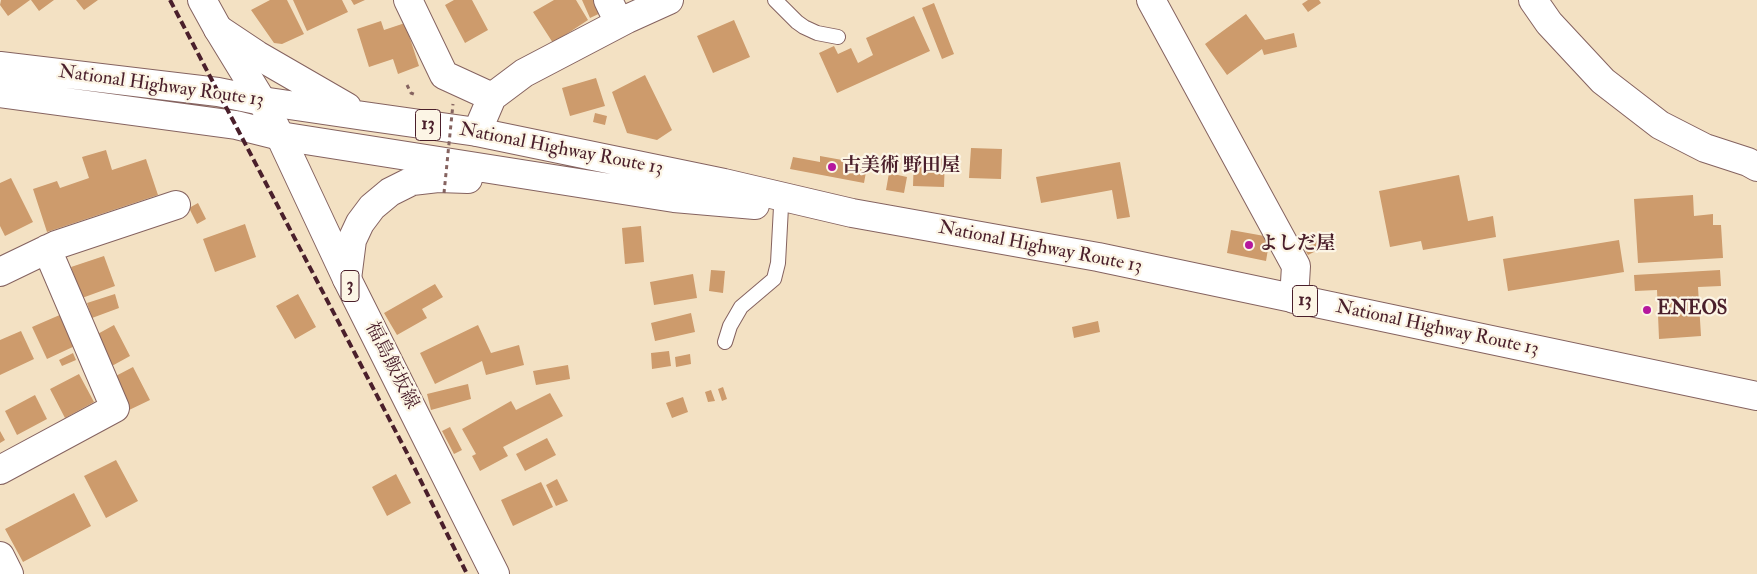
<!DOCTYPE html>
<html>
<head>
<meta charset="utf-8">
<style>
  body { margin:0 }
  canvas { display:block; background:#f3e1c3 }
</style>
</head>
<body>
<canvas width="1757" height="574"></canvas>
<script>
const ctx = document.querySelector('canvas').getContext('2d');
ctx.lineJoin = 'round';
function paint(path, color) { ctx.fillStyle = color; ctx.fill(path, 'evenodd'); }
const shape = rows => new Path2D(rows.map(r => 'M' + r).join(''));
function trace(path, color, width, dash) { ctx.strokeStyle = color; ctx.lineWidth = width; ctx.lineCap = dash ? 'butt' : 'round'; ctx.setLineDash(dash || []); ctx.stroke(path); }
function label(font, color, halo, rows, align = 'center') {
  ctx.font = font + ' "IM FELL Double Pica","Noto Serif JP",serif'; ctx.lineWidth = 4.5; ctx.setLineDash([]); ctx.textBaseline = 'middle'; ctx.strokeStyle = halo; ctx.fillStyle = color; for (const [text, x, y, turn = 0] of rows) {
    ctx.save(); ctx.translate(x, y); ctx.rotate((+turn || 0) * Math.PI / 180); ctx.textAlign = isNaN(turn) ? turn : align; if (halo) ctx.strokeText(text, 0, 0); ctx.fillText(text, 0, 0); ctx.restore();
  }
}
paint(shape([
  [1,0,30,0,8,16,0,5],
  [31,0,54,0,39,11],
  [76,0,98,0,84,10],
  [270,0,287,0,304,34,282,44,274,43,251,10],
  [293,0,342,0,348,12,307,31],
  [351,0,365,0,354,5],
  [454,0,472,0,488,30,465,43,445,5],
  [554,0,576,0,588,20,553,43,533,12],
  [582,0,603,0,607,10,590,18],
  [1308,0,1319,0,1321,3,1308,12,1302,4],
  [934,3,954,54,942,59,922,8],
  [1246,14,1265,40,1294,33,1297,47,1264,55,1262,49,1227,75,1205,44],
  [914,16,930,51,837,93,819,53,834,46,838,54,851,48,858,63,873,55,866,38],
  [734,20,750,57,713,73,697,36],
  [381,21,384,30,405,23,419,66,398,74,393,59,369,67,357,29],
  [645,75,672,130,657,140,627,133,612,92],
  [596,78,605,106,570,116,562,88],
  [595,113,607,116,605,125,593,122],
  [971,148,1002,149,1001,179,969,178],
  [106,150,112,170,146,159,158,195,47,232,33,189,57,181,60,188,89,178,82,157],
  [820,156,859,163,860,160,868,161,864,183,790,169,793,157,820,162],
  [914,156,945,157,944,187,913,186],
  [1120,162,1130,217,1117,219,1112,190,1041,203,1036,177],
  [889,173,907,177,904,193,886,190],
  [1459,175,1468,221,1493,216,1496,237,1423,250,1421,241,1390,247,1379,191],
  [11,178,33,222,5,236,0,226,0,183],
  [1693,195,1694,216,1713,214,1713,225,1721,225,1723,258,1638,263,1634,199],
  [198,203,206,219,197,224,189,208],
  [245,224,256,257,215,272,203,239],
  [641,226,644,262,625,264,622,228],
  [1231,230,1270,237,1266,261,1227,253],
  [1332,233,1336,241,1308,255,1304,248],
  [1619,240,1624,272,1508,291,1503,259],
  [104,256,115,286,82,298,71,267],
  [711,270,725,271,723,293,709,291],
  [1720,270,1721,286,1698,287,1701,336,1659,339,1657,290,1635,291,1634,275],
  [693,274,697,298,654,305,650,282],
  [435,284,443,297,422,309,427,318,397,335,384,313],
  [115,294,119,308,92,318,87,303],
  [298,294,316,327,295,339,276,306],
  [691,313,695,332,655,341,651,323],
  [62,314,77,345,47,359,32,327],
  [1098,321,1100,332,1074,338,1072,327],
  [114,325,130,356,110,367,94,336],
  [478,325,491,353,519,345,524,365,486,375,482,361,435,384,420,353],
  [21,331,34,359,0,375,0,340],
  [669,351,671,366,652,369,651,353],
  [73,353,76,360,62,366,59,360],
  [690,354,691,364,676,367,675,357],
  [568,365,570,379,536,385,533,371],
  [133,367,150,400,127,411,110,379],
  [79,374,94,402,65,418,50,389],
  [468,384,471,399,431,410,427,394],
  [723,387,727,399,722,401,718,389],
  [711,390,715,401,708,402,705,392],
  [550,393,563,416,503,447,508,456,480,471,472,456,476,454,462,429,511,401,516,410],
  [35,395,47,419,17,435,5,411],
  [683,397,688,412,672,418,666,403],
  [450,427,462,450,454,454,442,431],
  [0,431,5,440,0,443],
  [547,438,556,455,525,471,516,454],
  [116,460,138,501,106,518,84,476],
  [396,474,411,503,387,516,372,487],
  [557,479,568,501,556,506,546,485],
  [541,482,553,507,513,526,501,500],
  [74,493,91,526,23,562,5,529]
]), '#cd9b6c');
const service = shape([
  [775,0,797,22,804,27,817,33,838,37],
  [725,342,730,326,741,307,774,279,778,263,781,207]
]);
const minor = shape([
  [408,0,444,75,492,97],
  [608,0,619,23],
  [1151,0,1296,266,1294,299],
  [1533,0,1549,23,1603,81,1660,125,1705,148,1748,162,1757,167],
  [477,132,492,97,524,73,627,19,669,0],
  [0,272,56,245,176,205],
  [0,470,115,408,47,249],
  [0,556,9,574]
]);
const primary = shape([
  [202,0,218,29,262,101,280,136,347,279,495,574]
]);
const trunk = shape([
  [218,29,257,55,347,107],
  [0,66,218,92,262,101,364,116,477,132,724,183,852,213,1098,257,1757,396],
  [0,93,236,125,280,136,674,198,755,205],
  [347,279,352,240,360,223,372,207,390,192,412,181,438,178,468,179]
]);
trace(service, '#856360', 16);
trace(minor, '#856360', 30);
trace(primary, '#856360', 30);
trace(trunk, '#856360', 30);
trace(shape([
  [407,85,411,93,416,95]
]), '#856360', 3, [4, 4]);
trace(service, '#fff', 14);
trace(minor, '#fff', 28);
trace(primary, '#fff', 28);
trace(trunk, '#fff', 28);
trace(shape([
  [170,0,407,453,467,574]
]), '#4a1f2b', 4, [8, 4]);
trace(shape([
  [444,193,453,104]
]), '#856360', 3, [4, 4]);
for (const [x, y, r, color] of [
  [832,167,5,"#b5179e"],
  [1249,245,5,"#b5179e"],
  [1647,310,5,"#b5179e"]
]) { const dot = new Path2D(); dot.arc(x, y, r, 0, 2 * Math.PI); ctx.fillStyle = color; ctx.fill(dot); trace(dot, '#fcf5e5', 2); }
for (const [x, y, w] of [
  [428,125,25],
  [350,286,18],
  [1305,301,25]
]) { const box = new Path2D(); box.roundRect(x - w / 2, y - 15.5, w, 31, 4); ctx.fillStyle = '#fcf5e5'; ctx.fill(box); trace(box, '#4a1f2b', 1); }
label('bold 18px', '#4a1f2b', null, [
  ["13",428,125],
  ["3",350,286],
  ["13",1305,301]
]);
label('19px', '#4a1f2b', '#fcf5e5', [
  ["National Highway Route 13",161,87,8],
  ["National Highway Route 13",561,150,11],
  ["National Highway Route 13",1040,248,11],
  ["National Highway Route 13",1437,329,12],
  ["福島飯坂線",391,366,63]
]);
label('bold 19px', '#4a1f2b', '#fcf5e5', [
  ["古美術 野田屋",842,167],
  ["よしだ屋",1259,245],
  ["ENEOS",1657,310]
], 'left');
</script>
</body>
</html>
